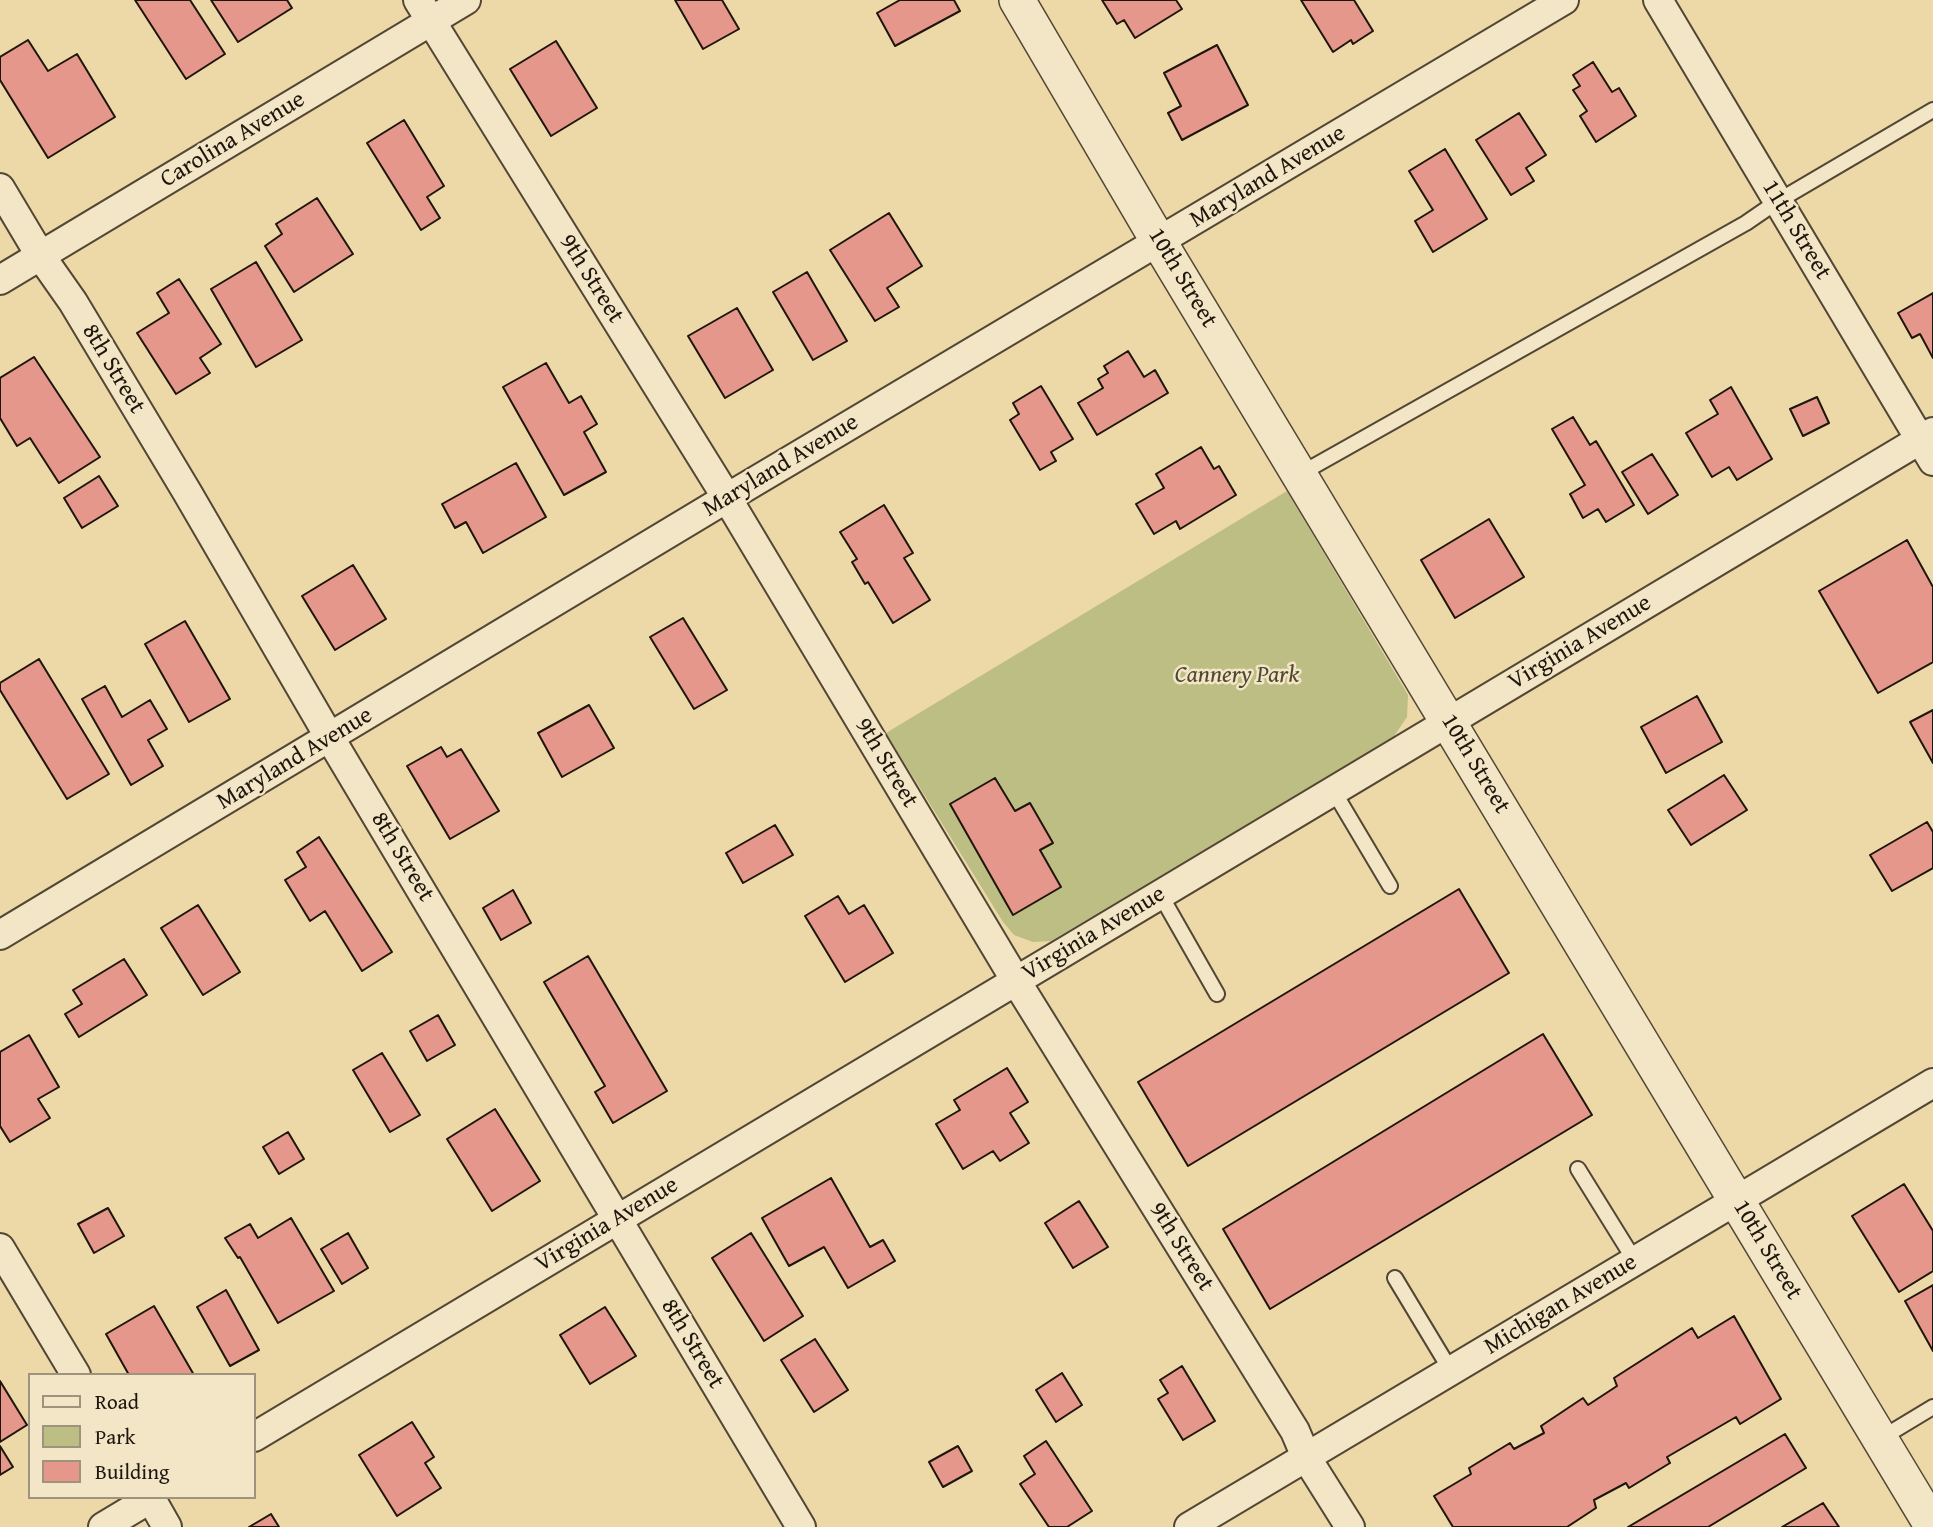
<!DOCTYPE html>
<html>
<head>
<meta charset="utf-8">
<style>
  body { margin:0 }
  #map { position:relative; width:1933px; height:1527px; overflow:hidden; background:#edd8a7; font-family:"Gentium Book Plus",serif }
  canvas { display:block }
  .legend { position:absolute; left:28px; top:1373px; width:228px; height:126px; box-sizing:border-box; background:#f3e6c6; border:2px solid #9e937c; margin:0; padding:9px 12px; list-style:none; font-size:21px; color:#1e160d }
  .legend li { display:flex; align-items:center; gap:14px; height:35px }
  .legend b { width:35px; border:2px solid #9e937c }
</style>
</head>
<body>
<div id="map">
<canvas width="1933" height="1527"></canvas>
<ul class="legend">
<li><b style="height:9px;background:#f3e6c6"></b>Road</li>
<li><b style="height:19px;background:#bdbe84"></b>Park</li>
<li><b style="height:19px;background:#e4978a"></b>Building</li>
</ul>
</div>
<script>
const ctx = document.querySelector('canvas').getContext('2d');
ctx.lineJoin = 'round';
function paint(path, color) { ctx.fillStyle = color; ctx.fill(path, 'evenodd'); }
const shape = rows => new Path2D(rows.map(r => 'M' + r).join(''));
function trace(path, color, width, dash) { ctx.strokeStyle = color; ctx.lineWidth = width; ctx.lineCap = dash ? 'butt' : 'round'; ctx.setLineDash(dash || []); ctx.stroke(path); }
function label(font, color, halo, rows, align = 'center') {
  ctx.font = font + ' "Gentium Book Plus",serif'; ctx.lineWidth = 5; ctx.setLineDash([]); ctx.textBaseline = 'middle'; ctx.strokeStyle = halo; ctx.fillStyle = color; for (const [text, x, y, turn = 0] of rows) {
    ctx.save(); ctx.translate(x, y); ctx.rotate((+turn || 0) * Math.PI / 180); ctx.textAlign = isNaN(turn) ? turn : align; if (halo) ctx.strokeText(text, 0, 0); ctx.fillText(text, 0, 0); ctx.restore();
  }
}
paint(shape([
  [1287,491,1408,695,1407,717,1394,736,1051,941,1033,942,1014,935,1003,922,886,733]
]), '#bdbe84');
const building = shape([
  [135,0,190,0,225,54,186,79,135,0],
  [211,0,287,0,292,8,238,42,211,0],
  [675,0,722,0,739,29,703,49,675,0],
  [900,0,954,0,960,11,895,46,877,13,900,0],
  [1102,0,1176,0,1182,9,1135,38,1124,20,1117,24,1102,0],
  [1301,0,1354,0,1373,31,1353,44,1351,40,1333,52,1301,0],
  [28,40,48,71,77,54,115,117,48,158,0,80,0,57,28,40],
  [556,41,597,108,551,136,510,69,556,41],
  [1217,45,1248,105,1182,140,1168,113,1181,106,1164,73,1217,45],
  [1593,62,1612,92,1619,88,1636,116,1596,142,1580,116,1587,111,1573,90,1580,86,1573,75,1593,62],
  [1519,113,1546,155,1526,168,1534,181,1511,195,1476,140,1519,113],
  [404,120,444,186,427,197,440,218,421,230,367,143,404,120],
  [1445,149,1487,219,1433,252,1415,221,1433,210,1409,171,1445,149],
  [317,198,353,254,294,292,265,246,282,234,276,224,317,198],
  [889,213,922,266,887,288,899,307,875,321,830,250,889,213],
  [256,262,302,340,256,367,211,289,256,262],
  [807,272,847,341,813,360,773,292,807,272],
  [179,279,221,344,200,358,210,373,176,394,137,333,169,313,157,293,179,279],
  [1933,293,1933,358,1920,334,1912,338,1898,313,1933,293],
  [737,308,773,370,725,398,688,336,737,308],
  [1128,351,1144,377,1155,370,1168,393,1097,435,1078,403,1103,388,1098,379,1108,373,1104,366,1128,351],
  [34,357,100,457,59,483,30,438,17,446,0,418,0,378,34,357],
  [546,363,569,403,581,396,597,424,584,432,606,472,564,495,503,387,546,363],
  [1041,386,1073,439,1051,452,1056,461,1040,470,1010,420,1019,414,1013,403,1041,386],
  [1731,387,1772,459,1737,480,1729,467,1712,477,1686,433,1718,414,1710,400,1731,387],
  [1817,397,1829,423,1803,436,1790,409,1817,397],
  [1573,417,1590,445,1596,441,1634,505,1606,522,1598,509,1583,518,1570,494,1585,485,1552,429,1573,417],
  [1201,447,1214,469,1219,466,1236,495,1180,529,1176,521,1154,534,1136,504,1164,488,1156,474,1201,447],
  [1652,454,1678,495,1648,514,1622,472,1652,454],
  [516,463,546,517,483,553,466,522,455,528,442,504,516,463],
  [99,476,118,506,82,528,64,498,99,476],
  [884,505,913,553,904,558,930,600,893,623,868,582,865,584,852,562,857,559,840,532,884,505],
  [1489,519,1524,577,1455,618,1421,560,1489,519],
  [1907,540,1933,587,1933,662,1878,693,1819,591,1907,540],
  [353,565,386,619,335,650,302,596,353,565],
  [683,618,727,690,694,709,650,637,683,618],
  [185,621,230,699,189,722,145,644,185,621],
  [39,659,109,774,67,799,0,690,0,683,39,659],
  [105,686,122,717,150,700,167,729,148,740,163,766,131,785,82,699,105,686],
  [1697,696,1722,742,1666,773,1641,727,1697,696],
  [589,705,614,748,562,777,538,733,589,705],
  [1933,710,1933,763,1910,722,1933,710],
  [441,747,447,757,461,749,499,811,450,839,407,766,441,747],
  [1724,775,1747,810,1691,845,1668,810,1724,775],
  [995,778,1015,811,1030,803,1053,843,1040,850,1061,887,1013,915,950,804,995,778],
  [1927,822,1933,832,1933,868,1892,891,1870,855,1927,822],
  [775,825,793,855,743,883,726,853,775,825],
  [319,837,392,952,362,971,325,911,310,921,285,880,306,867,297,852,319,837],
  [1459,889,1509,973,1188,1166,1138,1082,1459,889],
  [513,890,531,923,501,940,483,908,513,890],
  [838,896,849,914,864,905,893,953,845,982,805,916,838,896],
  [198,905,240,972,203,995,161,928,198,905],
  [588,956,667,1091,613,1123,595,1092,605,1086,544,982,588,956],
  [124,959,147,995,79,1037,65,1014,82,1004,73,990,124,959],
  [438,1015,455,1045,427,1061,410,1031,438,1015],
  [1543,1034,1592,1115,1270,1309,1223,1229,1543,1034],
  [29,1035,59,1087,38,1099,50,1118,10,1142,0,1126,0,1052,29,1035],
  [382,1053,420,1115,390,1132,353,1070,382,1053],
  [1007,1068,1028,1102,1010,1113,1029,1143,1000,1161,993,1151,963,1169,936,1124,960,1110,954,1100,1007,1068],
  [495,1109,540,1181,492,1211,447,1139,495,1109],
  [288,1132,304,1159,279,1174,263,1147,288,1132],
  [831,1178,870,1247,883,1240,895,1261,848,1288,824,1247,789,1266,762,1218,831,1178],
  [1904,1184,1933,1231,1933,1271,1899,1292,1852,1216,1904,1184],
  [1079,1201,1108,1247,1073,1268,1045,1223,1079,1201],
  [108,1208,124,1236,94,1253,78,1224,108,1208],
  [291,1218,334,1291,278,1323,240,1257,238,1258,225,1238,250,1224,258,1238,291,1218],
  [348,1233,368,1268,342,1284,321,1249,348,1233],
  [751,1233,803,1316,764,1341,712,1258,751,1233],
  [1933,1285,1933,1351,1905,1301,1933,1285],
  [226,1290,259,1350,230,1366,197,1307,226,1290],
  [154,1306,194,1375,129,1375,106,1334,154,1306],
  [605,1307,636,1356,590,1384,560,1335,605,1307],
  [1734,1316,1781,1399,1740,1424,1736,1417,1667,1457,1670,1463,1629,1488,1626,1483,1594,1500,1596,1508,1567,1527,1453,1527,1434,1496,1471,1474,1469,1468,1510,1443,1514,1449,1544,1433,1541,1426,1583,1398,1588,1405,1617,1386,1614,1378,1692,1328,1698,1338,1734,1316],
  [815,1339,848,1390,814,1412,781,1360,815,1339],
  [1182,1366,1215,1421,1183,1440,1158,1399,1168,1393,1160,1380,1182,1366],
  [1062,1373,1082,1405,1056,1422,1036,1390,1062,1373],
  [0,1381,27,1425,0,1442,0,1381],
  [412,1422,434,1457,425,1463,441,1488,397,1516,359,1455,412,1422],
  [1785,1434,1806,1468,1708,1527,1628,1527,1785,1434],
  [1046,1441,1092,1511,1067,1527,1049,1527,1020,1484,1035,1474,1024,1456,1046,1441],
  [0,1446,13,1467,0,1475,0,1446],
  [958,1446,972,1471,943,1487,929,1462,958,1446],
  [1823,1503,1839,1527,1782,1527,1823,1503],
  [271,1514,279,1527,249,1527,271,1514]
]);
paint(building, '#e4978a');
trace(building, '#1e160d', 2);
const service = shape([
  [1300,474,1746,223,1778,201,1933,110],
  [1333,790,1390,886],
  [1160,894,1217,994],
  [1578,1169,1635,1261],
  [1395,1278,1451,1371],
  [1880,1439,1933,1407]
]);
const minor = shape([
  [418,0,727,498,1016,981,1295,1431,1306,1457,1350,1527],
  [1658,0,1933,461],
  [0,188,40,255,73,302,187,492,330,738,801,1527],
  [0,280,466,0],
  [0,935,727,498,1564,0],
  [0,1248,76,1375],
  [254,1437,1933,432],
  [150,1497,167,1527],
  [103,1527,153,1497],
  [1189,1527,1933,1083]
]);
const tertiary = shape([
  [1017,0,1159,242,1933,1527]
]);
trace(service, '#524634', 18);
trace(minor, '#524634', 32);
trace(tertiary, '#524634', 38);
trace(service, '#f3e6c6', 14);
trace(minor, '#f3e6c6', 28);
trace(tertiary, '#f3e6c6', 35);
label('24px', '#1e160d', '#f3e6c6', [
  ["Carolina Avenue",233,140,-31],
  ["Maryland Avenue",1268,177,-31],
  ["11th Street",1796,230,59],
  ["10th Street",1182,278,59],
  ["9th Street",591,279,58],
  ["8th Street",113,369,59],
  ["Maryland Avenue",781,466,-31],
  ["Virginia Avenue",1580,643,-31],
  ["Maryland Avenue",295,759,-31],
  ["9th Street",886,763,59],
  ["10th Street",1475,764,59],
  ["8th Street",402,857,59],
  ["Virginia Avenue",1094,934,-31],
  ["Virginia Avenue",607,1225,-31],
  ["9th Street",1181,1247,58],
  ["10th Street",1767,1250,59],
  ["Michigan Avenue",1561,1305,-31],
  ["8th Street",692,1344,59]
]);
label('italic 24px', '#4e4831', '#f3e6c6', [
  ["Cannery Park",1237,676]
]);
</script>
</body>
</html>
